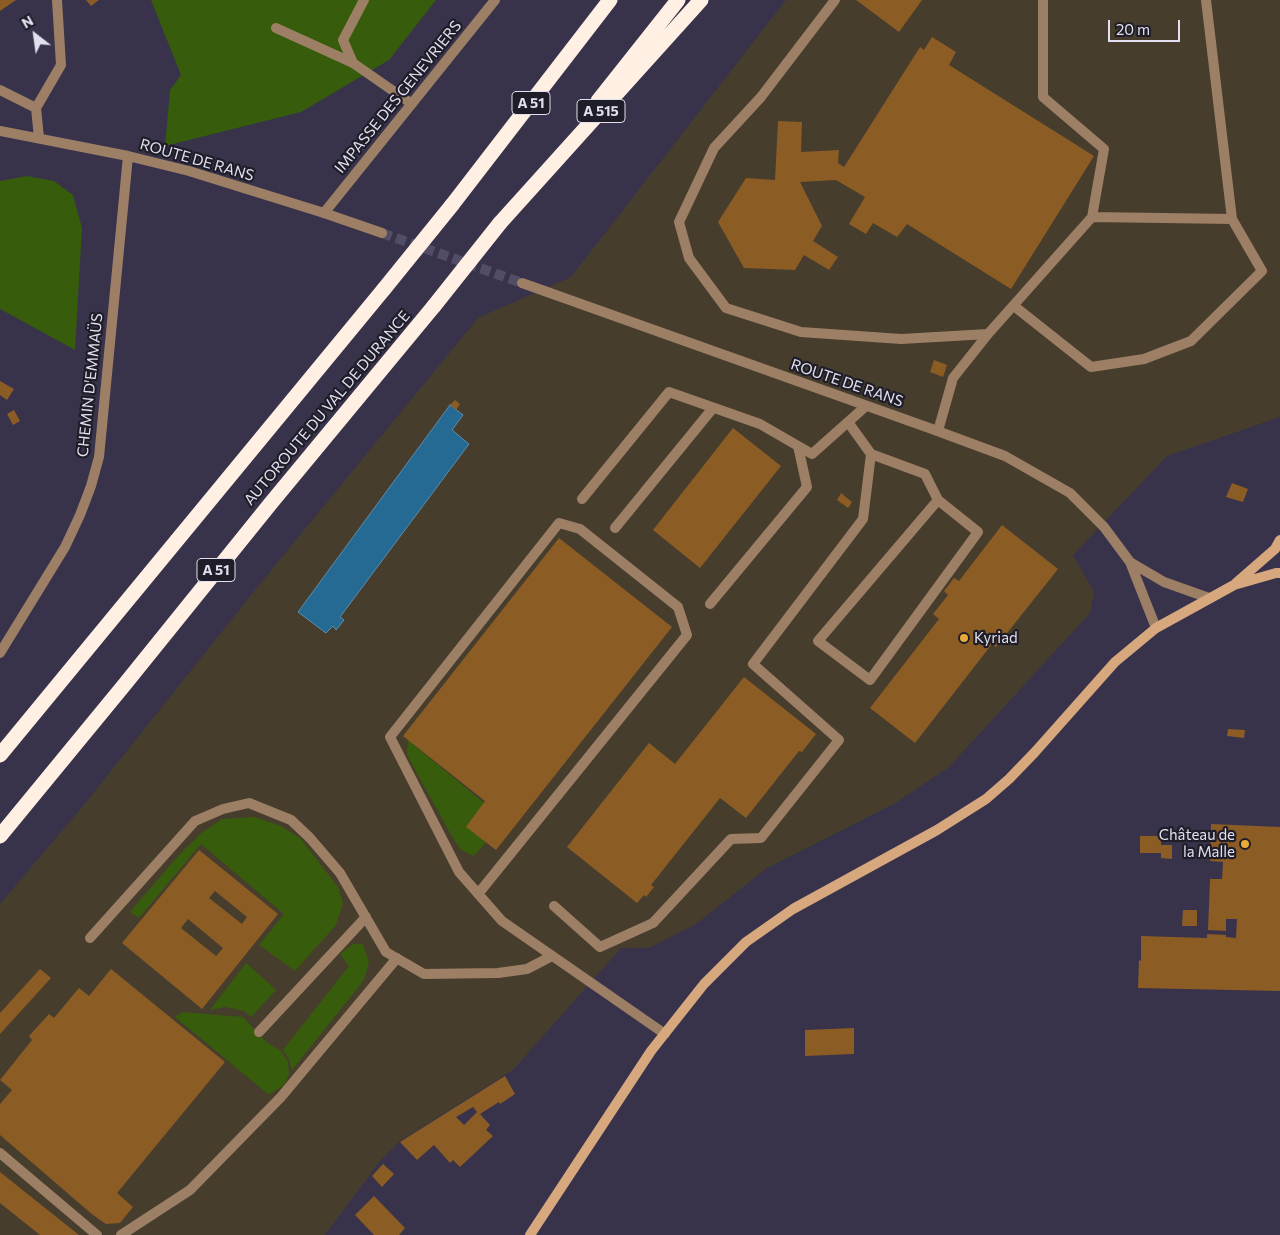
<!DOCTYPE html>
<html>
<head>
<meta charset="utf-8">
<style>
  body { margin:0 }
  #map { position:relative; width:1280px; height:1235px; overflow:hidden; background:#38334b; font-family:Commissioner,sans-serif }
  canvas { display:block }
  .north { position:absolute; left:10px; top:10px; width:50px; height:50px; -webkit-text-stroke:4px #1f1d28; paint-order:stroke; rotate:330deg; font-size:14px; font-weight:700; line-height:20px; text-align:center; color:#e2e0ef }
  .north::after { content:''; display:block; margin:auto; width:18px; height:22px; background:#e2e0ef; clip-path:polygon(50% 0,100% 100%,50% 72%,0 100%) }
  .scale { position:absolute; left:1108px; top:20px; width:72px; height:22px; box-sizing:border-box; border:2px solid #e2e0ef; border-top:0; padding-left:6px; font-size:15px; line-height:18px; white-space:nowrap; color:#e2e0ef; -webkit-text-stroke:4px #1f1d28; paint-order:stroke }
</style>
</head>
<body>
<div id="map">
<canvas width="1280" height="1235"></canvas>
<div class="north">N</div>
<div class="scale">20 m</div>
</div>
<script>
const ctx = document.querySelector('canvas').getContext('2d');
ctx.lineJoin = 'round';
function paint(path, color) { ctx.fillStyle = color; ctx.fill(path, 'evenodd'); }
const shape = rows => new Path2D(rows.map(r => 'M' + r).join(''));
function trace(path, color, width, dash) { ctx.strokeStyle = color; ctx.lineWidth = width; ctx.lineCap = dash ? 'butt' : 'round'; ctx.setLineDash(dash || []); ctx.stroke(path); }
function label(font, color, halo, rows, align = 'center') {
  ctx.font = font + ' Commissioner,sans-serif'; ctx.lineWidth = 4.5; ctx.setLineDash([]); ctx.textBaseline = 'middle'; ctx.strokeStyle = halo; ctx.fillStyle = color; for (const [text, x, y, turn = 0] of rows) {
    ctx.save(); ctx.translate(x, y); ctx.rotate((+turn || 0) * Math.PI / 180); ctx.textAlign = isNaN(turn) ? turn : align; if (halo) ctx.strokeText(text, 0, 0); ctx.fillText(text, 0, 0); ctx.restore();
  }
}
paint(shape([
  [786,0,1280,0,1280,417,1167,456,1073,555,1094,592,1090,613,949,767,894,804,767,868,696,924,649,948,621,948,513,1070,400,1141,380,1161,325,1235,0,1235,0,904,83,806,255,590,478,318,571,277]
]), '#473d2d');
paint(shape([
  [151,0,436,0,389,60,301,112,165,146,170,90,181,75],
  [27,176,54,181,73,195,82,228,75,350,0,309,0,181],
  [408,740,484,803,486,842,474,856,461,850,451,835,407,755],
  [254,817,281,826,300,838,338,887,343,903,336,925,295,971,259,945,284,914,201,844,139,918,130,912,178,856,200,834,222,819],
  [353,944,363,944,369,962,364,980,292,1070,289,1059,283,1050,349,966,340,954],
  [246,963,276,990,251,1017,244,1011,225,1007,210,1010],
  [182,1012,243,1017,266,1042,281,1051,288,1062,289,1074,284,1085,269,1095,175,1017]
]), '#375c0b');
const water = shape([
  [450,405,463,415,452,430,469,444,340,617,344,620,336,630,333,626,326,633,298,612,450,405]
]);
paint(water, '#246a92');
trace(water, '#5d8dae', 1);
paint(shape([
  [0,0,16,0,0,11],
  [86,0,99,0,91,6],
  [856,0,922,0,899,32],
  [932,37,956,52,949,65,1094,156,1011,289,907,224,897,237,873,223,866,234,849,224,865,197,836,180,800,182,822,226,813,241,838,257,829,270,804,255,795,270,744,268,718,222,746,178,775,180,778,121,802,122,801,152,839,150,838,163,844,167,920,47,924,50],
  [934,360,947,365,943,377,930,372],
  [0,381,14,389,7,400,0,395],
  [455,400,460,404,456,410,450,405],
  [14,410,20,421,13,425,7,414],
  [733,428,781,466,700,568,653,530],
  [1232,483,1248,489,1243,502,1226,497],
  [841,493,852,502,848,508,837,500],
  [1002,525,1058,569,996,647,992,644,915,743,870,708,939,619,933,614,948,595,944,591,954,578,959,581],
  [559,538,672,627,496,850,466,827,485,801,403,736],
  [744,677,816,734,802,752,799,751,746,818,720,798,651,885,654,887,646,897,644,895,637,903,567,847,649,743,675,764],
  [1228,729,1245,730,1244,738,1227,736],
  [1211,824,1280,827,1280,991,1138,988,1139,960,1141,961,1141,936,1207,938,1207,934,1226,935,1226,937,1236,938,1237,919,1226,919,1226,931,1208,930,1210,879,1222,879,1223,862,1210,861],
  [1140,836,1161,836,1161,845,1172,845,1172,859,1161,858,1161,853,1140,853],
  [199,850,278,914,202,1009,122,943],
  [215,891,247,917,242,924,209,898],
  [188,919,223,948,216,956,181,928],
  [1183,910,1197,910,1197,926,1182,926],
  [40,969,51,978,0,1034,0,1013],
  [111,969,225,1062,117,1193,133,1207,120,1223,106,1224,93,1215,0,1135,0,1104,12,1090,0,1080,32,1040,29,1036,49,1014,54,1018,79,988,89,996],
  [854,1028,854,1054,805,1056,805,1030],
  [505,1076,515,1094,500,1104,499,1102,480,1114,490,1125,486,1130,493,1136,460,1167,453,1160,450,1163,434,1145,417,1160,400,1142],
  [473,1107,477,1112,464,1125,456,1117],
  [383,1164,394,1174,382,1187,372,1176],
  [0,1172,79,1235,40,1235,0,1203],
  [374,1196,405,1228,399,1235,374,1235,355,1215]
]), '#8c5c25');
trace(shape([
  [382,233,522,283]
]), '#524d64', 10, [10, 5]);
trace(shape([
  [835,0,761,97,714,148,679,222,689,258,726,308,801,332,901,339,988,334],
  [1043,0,1043,97,1104,149,1092,217],
  [276,28,353,63],
  [353,63,343,40,364,0],
  [36,108,61,65,57,0],
  [1014,306,1091,367,1144,359,1191,341,1262,271,1232,219],
  [938,431,953,378,988,334,1092,217,1232,219,1206,0],
  [871,454,925,474,938,500,818,641,870,680,978,532,938,500],
  [582,499,669,392,760,424,812,454,866,406],
  [615,528,713,408],
  [710,604,807,487,798,446],
  [478,894,687,635,678,607,580,529,559,523,390,737,459,872,502,921,665,1034],
  [554,906,600,947,653,923,731,839,761,838,839,740,753,664,863,519,871,454,848,422],
  [90,938,195,821,223,809,249,803,291,820,310,838,340,873,386,952,424,974,498,973,527,969,552,956],
  [259,1032,366,917],
  [0,1153,97,1235],
  [121,1235,190,1190,281,1097,397,958]
]), '#9d7f65', 10);
trace(shape([
  [353,63,412,104],
  [0,90,36,108,39,138],
  [324,213,495,0]
]), '#9d7f65', 10);
trace(shape([
  [0,131,128,156,189,171,324,213,382,233],
  [522,283,932,429,1005,456,1070,493,1104,527,1130,562,1156,628],
  [1130,562,1164,582,1209,598],
  [0,653,65,547,80,515,91,486,99,457,128,156]
]), '#9d7f65', 10);
trace(shape([
  [1236,583,1275,549,1280,540],
  [530,1235,651,1051,704,984,746,942,793,909,937,830,986,799,1009,779,1035,752,1115,662,1156,628,1234,585,1276,573,1280,573]
]), '#d7a77d', 10);
trace(shape([
  [598,101,678,0],
  [452,205,610,0],
  [500,223,701,0],
  [0,755,384,289],
  [0,836,125,684,271,503,434,306]
]), '#fff0e3', 15);
trace(shape([
  [384,289,452,205],
  [434,306,500,223]
]), '#fff0e3', 15);
for (const [x, y, r, color] of [
  [964,638,5,"#e8ab37"],
  [1245,844,5,"#e8ab37"]
]) { const dot = new Path2D(); dot.arc(x, y, r, 0, 2 * Math.PI); ctx.fillStyle = color; ctx.fill(dot); trace(dot, '#1f1d28', 2); }
for (const [x, y, w] of [
  [531,103,38],
  [601,111,48],
  [216,570,38]
]) { const box = new Path2D(); box.roundRect(x - w / 2, y - 11.5, w, 23, 4); ctx.fillStyle = '#1f1d28'; ctx.fill(box); trace(box, '#e2e0ef', 1); }
label('bold 14px', '#e2e0ef', null, [
  ["A 51",531,103],
  ["A 515",601,111],
  ["A 51",216,570]
]);
label('15px', '#e2e0ef', '#1f1d28', [
  ["IMPASSE DES GENEVRIERS",398,97,-51],
  ["ROUTE DE RANS",197,160,16],
  ["ROUTE DE RANS",847,383,19],
  ["CHEMIN D'EMMAÜS",90,385,-84],
  ["AUTOROUTE DU VAL DE DURANCE",327,408,-50]
]);
label('15px', '#e2e0ef', '#1f1d28', [
  ["Kyriad",974,638],
  ["Château de",1235,835,"right"],
  ["la Malle",1235,852,"right"]
], 'left');
</script>
</body>
</html>
